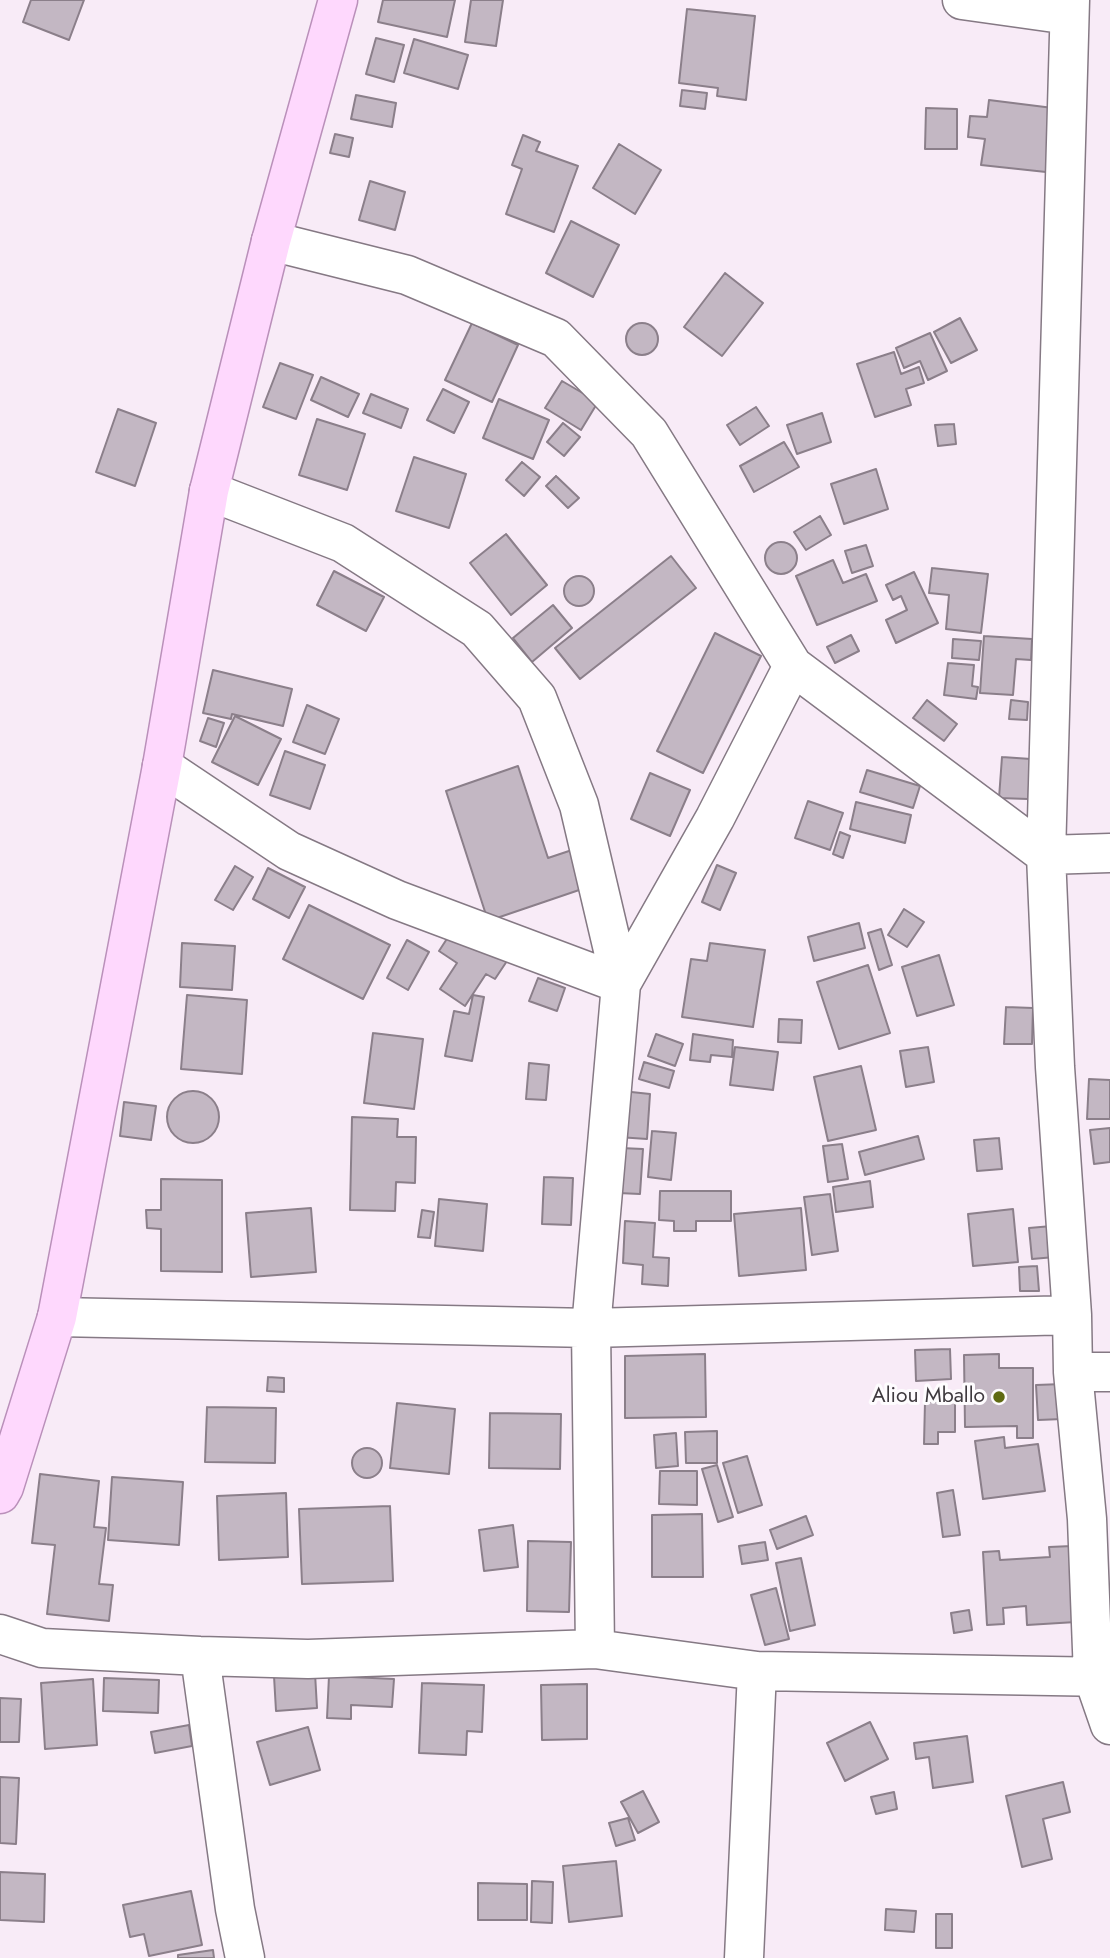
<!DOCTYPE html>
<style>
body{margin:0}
canvas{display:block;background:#f8ebf7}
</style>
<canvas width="1110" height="1958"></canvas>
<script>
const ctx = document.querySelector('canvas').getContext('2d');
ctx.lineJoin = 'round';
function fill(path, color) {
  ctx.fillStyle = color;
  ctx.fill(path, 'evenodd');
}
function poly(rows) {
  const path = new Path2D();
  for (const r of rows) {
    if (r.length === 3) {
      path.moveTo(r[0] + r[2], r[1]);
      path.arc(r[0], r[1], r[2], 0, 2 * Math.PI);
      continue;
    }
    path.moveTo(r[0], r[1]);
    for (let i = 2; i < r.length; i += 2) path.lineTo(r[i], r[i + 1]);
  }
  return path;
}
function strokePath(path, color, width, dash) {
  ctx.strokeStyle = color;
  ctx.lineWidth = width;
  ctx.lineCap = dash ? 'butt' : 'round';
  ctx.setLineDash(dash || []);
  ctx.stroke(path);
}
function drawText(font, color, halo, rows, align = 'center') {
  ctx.font = font + ' Jost,sans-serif';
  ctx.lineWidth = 6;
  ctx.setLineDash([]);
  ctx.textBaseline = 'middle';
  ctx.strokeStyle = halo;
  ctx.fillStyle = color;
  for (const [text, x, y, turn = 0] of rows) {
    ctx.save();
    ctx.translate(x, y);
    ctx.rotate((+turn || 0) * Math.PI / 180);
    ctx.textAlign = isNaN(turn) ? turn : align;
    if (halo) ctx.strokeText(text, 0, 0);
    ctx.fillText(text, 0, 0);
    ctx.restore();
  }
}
const building = poly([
 [31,0,84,0,69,40,23,22,31,0],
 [383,0,455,0,447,37,378,22,383,0],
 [471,0,503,0,496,46,465,42,471,0],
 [687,9,755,16,746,100,717,96,718,88,679,83,687,9],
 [376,38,404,45,394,82,366,74,376,38],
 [414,39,468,55,458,89,404,73,414,39],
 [682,90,707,93,705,109,680,106,682,90],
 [356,95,396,103,392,127,351,119,356,95],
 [989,100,1053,108,1046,172,981,165,985,139,968,137,970,116,987,117,989,100],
 [926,108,957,109,957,149,925,149,926,108],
 [335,134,353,138,349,157,330,153,335,134],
 [523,135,540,142,536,151,578,166,554,232,506,214,522,169,512,165,523,135],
 [619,144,661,170,635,214,593,188,619,144],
 [370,181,405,192,395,230,359,220,370,181],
 [571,221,619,245,593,297,546,273,571,221],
 [725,273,763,303,722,356,684,327,725,273],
 [960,318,977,350,951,363,934,332,960,318],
 [642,339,16],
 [472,323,518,345,492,402,445,380,472,323],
 [930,333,947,371,928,380,920,361,904,368,896,348,930,333],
 [894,352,901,374,919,367,924,383,906,389,911,405,875,417,857,364,894,352],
 [280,363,313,375,296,419,263,407,280,363],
 [321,377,359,394,348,417,311,400,321,377],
 [562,381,598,402,581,430,545,408,562,381],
 [443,389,469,402,454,433,427,420,443,389],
 [371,394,408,409,401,428,363,413,371,394],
 [499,399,549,420,533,459,483,438,499,399],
 [756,407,769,426,740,445,727,425,756,407],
 [118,409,156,423,135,486,96,472,118,409],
 [822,413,831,442,797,454,787,425,822,413],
 [317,419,365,434,347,490,299,475,317,419],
 [563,423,580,437,564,456,547,442,563,423],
 [954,424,956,444,938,446,935,425,954,424],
 [784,442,799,467,754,492,740,466,784,442],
 [414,457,466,474,449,528,396,511,414,457],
 [522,462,540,477,524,496,506,480,522,462],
 [876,469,888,509,844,524,831,484,876,469],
 [556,476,579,498,568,508,546,486,556,476],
 [820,516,831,535,806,550,794,532,820,516],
 [506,534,547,585,511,615,470,563,506,534],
 [781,558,16],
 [866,545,873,566,852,573,845,551,866,545],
 [671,556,696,588,580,679,555,648,671,556],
 [833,560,843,583,866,574,877,601,817,625,796,576,833,560],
 [932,568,988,574,981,633,946,629,949,595,929,593,932,568],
 [334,571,384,597,366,631,317,605,334,571],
 [914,572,938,623,896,643,886,620,907,610,901,596,893,600,886,585,914,572],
 [579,591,15],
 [553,605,572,628,532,662,513,638,553,605],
 [715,633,761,656,703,773,657,751,715,633],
 [851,635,859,651,835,663,827,647,851,635],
 [984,636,1032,639,1031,660,1016,659,1013,695,980,693,984,636],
 [953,639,981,641,979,660,952,658,953,639],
 [948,663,974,665,972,686,978,687,976,699,944,695,948,663],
 [213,670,292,689,283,726,232,714,231,719,203,713,213,670],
 [927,700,957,724,944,741,913,718,927,700],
 [1011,700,1028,702,1027,720,1009,719,1011,700],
 [307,705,339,719,325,754,293,742,307,705],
 [235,716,281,739,258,785,212,762,235,716],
 [208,718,224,723,216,747,200,741,208,718],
 [285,751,325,765,310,809,270,795,285,751],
 [1002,757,1031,759,1028,799,999,798,1002,757],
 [518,766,548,858,575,849,588,887,488,921,446,791,518,766],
 [867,770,920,786,913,808,860,792,867,770],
 [650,773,690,790,670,836,631,819,650,773],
 [808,801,843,813,830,850,795,838,808,801],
 [856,802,911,815,905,843,850,829,856,802],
 [840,832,850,836,843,858,833,854,840,832],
 [717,865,736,873,720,910,702,902,717,865],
 [235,866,253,877,233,910,215,900,235,866],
 [268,868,305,887,289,918,253,899,268,868],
 [309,905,390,945,363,999,283,959,309,905],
 [904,909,924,922,907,947,888,935,904,909],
 [859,923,865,948,814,961,808,937,859,923],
 [881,929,892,965,879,970,868,933,881,929],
 [452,931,507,961,495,979,486,974,465,1006,440,989,457,963,439,951,452,931],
 [407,940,429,952,408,990,387,978,407,940],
 [182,943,235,946,232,990,180,987,182,943],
 [710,943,765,950,753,1027,682,1017,691,959,707,961,710,943],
 [939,955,954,1005,917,1016,902,967,939,955],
 [868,965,890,1033,839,1049,817,982,868,965],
 [538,978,565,988,557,1011,529,1001,538,978],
 [187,995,247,1000,242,1074,181,1069,187,995],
 [473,995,484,997,472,1061,445,1056,454,1011,469,1014,473,995],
 [1006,1007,1033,1008,1032,1044,1004,1044,1006,1007],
 [779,1019,802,1020,801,1043,778,1042,779,1019],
 [373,1033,423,1039,414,1109,364,1103,373,1033],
 [656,1034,683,1044,675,1066,648,1056,656,1034],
 [693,1034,733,1040,732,1057,711,1055,710,1062,690,1060,693,1034],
 [735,1047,778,1052,773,1090,730,1085,735,1047],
 [928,1047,934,1082,906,1087,900,1051,928,1047],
 [644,1062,674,1071,669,1088,639,1079,644,1062],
 [529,1063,549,1065,546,1100,526,1099,529,1063],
 [861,1066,876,1130,828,1141,814,1077,861,1066],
 [1089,1079,1110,1080,1110,1119,1087,1119,1089,1079],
 [622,1091,650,1094,647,1139,618,1137,622,1091],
 [193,1117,26],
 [124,1102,156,1106,151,1140,120,1136,124,1102],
 [352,1117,398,1119,397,1137,416,1137,415,1183,396,1182,395,1211,350,1210,352,1117],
 [1110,1128,1110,1162,1094,1164,1090,1130,1110,1128],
 [652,1131,676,1133,671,1180,648,1177,652,1131],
 [918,1136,924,1159,865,1175,859,1152,918,1136],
 [999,1138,1002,1169,977,1171,974,1140,999,1138],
 [842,1144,848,1179,828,1182,823,1146,842,1144],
 [621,1148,643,1149,640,1194,618,1193,621,1148],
 [544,1177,573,1178,571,1225,542,1224,544,1177],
 [161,1179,222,1180,222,1272,161,1271,161,1229,147,1228,146,1210,161,1210,161,1179],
 [870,1181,873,1207,836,1212,833,1187,870,1181],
 [660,1191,731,1191,731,1221,696,1221,696,1231,674,1231,674,1221,659,1220,660,1191],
 [830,1194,838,1251,812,1255,804,1197,830,1194],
 [439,1199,487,1204,483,1251,435,1246,439,1199],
 [311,1208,316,1272,251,1277,246,1213,311,1208],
 [801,1208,806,1270,739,1276,734,1214,801,1208],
 [1013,1209,1018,1262,973,1266,968,1214,1013,1209],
 [422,1210,434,1212,430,1238,418,1237,422,1210],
 [625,1221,655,1223,653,1257,669,1258,668,1286,642,1284,643,1265,623,1263,625,1221],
 [1052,1226,1055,1257,1032,1259,1029,1228,1052,1226],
 [1037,1266,1039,1291,1020,1291,1019,1267,1037,1266],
 [950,1349,951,1379,916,1381,915,1350,950,1349],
 [705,1354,706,1417,625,1418,625,1356,705,1354],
 [999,1354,999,1368,1033,1368,1033,1438,1017,1438,1017,1426,965,1427,964,1355,999,1354],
 [268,1377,284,1378,284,1392,267,1391,268,1377],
 [1063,1384,1063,1419,1038,1420,1036,1385,1063,1384],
 [925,1402,955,1402,955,1432,938,1432,938,1444,924,1444,925,1402],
 [397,1403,455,1409,449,1474,390,1468,397,1403],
 [207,1407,276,1408,275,1463,205,1462,207,1407],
 [490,1413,561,1414,560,1469,489,1468,490,1413],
 [717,1431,717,1463,686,1463,685,1432,717,1431],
 [676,1433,678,1466,656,1468,654,1435,676,1433],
 [1004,1437,1005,1448,1038,1444,1045,1491,983,1499,975,1441,1004,1437],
 [367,1463,15],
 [747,1456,762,1505,738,1513,723,1463,747,1456],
 [717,1465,733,1517,718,1522,702,1469,717,1465],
 [660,1471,697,1471,697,1505,659,1504,660,1471],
 [40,1474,99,1481,94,1527,106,1528,99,1584,113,1585,109,1621,47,1614,55,1545,32,1543,40,1474],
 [112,1477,183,1482,179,1545,108,1540,112,1477],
 [953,1490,960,1535,943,1537,937,1493,953,1490],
 [286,1493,288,1557,219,1560,217,1496,286,1493],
 [390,1506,393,1581,302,1584,299,1509,390,1506],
 [702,1514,703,1577,652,1577,652,1515,702,1514],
 [806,1516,813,1535,777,1549,770,1530,806,1516],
 [513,1525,518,1567,484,1571,479,1530,513,1525],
 [528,1541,571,1542,569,1612,527,1611,528,1541],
 [765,1542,768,1560,742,1564,739,1546,765,1542],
 [1072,1546,1076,1622,1027,1625,1026,1606,1003,1608,1004,1624,987,1625,983,1552,999,1551,1000,1560,1050,1557,1049,1547,1072,1546],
 [801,1558,815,1625,790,1631,776,1563,801,1558],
 [776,1588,789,1639,765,1645,751,1595,776,1588],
 [969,1610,972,1630,954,1633,951,1613,969,1610],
 [315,1673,317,1708,276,1711,274,1676,315,1673],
 [329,1676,394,1679,392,1707,351,1705,351,1719,327,1718,329,1676],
 [104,1678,159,1680,158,1713,103,1711,104,1678],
 [93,1679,97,1745,45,1749,41,1683,93,1679],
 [422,1683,484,1685,482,1732,467,1731,466,1755,419,1753,422,1683],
 [587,1684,587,1739,542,1740,541,1685,587,1684],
 [0,1698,21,1699,19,1742,0,1742,0,1698],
 [870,1722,888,1759,845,1781,827,1743,870,1722],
 [189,1725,192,1746,155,1753,151,1732,189,1725],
 [308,1727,320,1770,270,1785,257,1742,308,1727],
 [967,1736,973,1782,933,1788,929,1757,916,1759,914,1743,967,1736],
 [0,1777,19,1778,16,1844,0,1843,0,1777],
 [1063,1782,1070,1812,1043,1819,1052,1859,1022,1867,1006,1796,1063,1782],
 [643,1791,659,1822,638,1833,621,1802,643,1791],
 [894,1792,897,1809,876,1814,871,1797,894,1792],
 [628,1818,635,1840,616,1846,609,1823,628,1818],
 [616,1861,622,1916,569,1922,563,1866,616,1861],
 [0,1872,45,1874,44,1922,0,1920,0,1872],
 [532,1881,553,1882,552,1923,531,1922,532,1881],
 [478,1883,527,1884,527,1920,478,1920,478,1883],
 [191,1891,202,1945,149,1956,144,1934,130,1937,123,1905,191,1891],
 [886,1909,916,1911,914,1932,885,1930,886,1909],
 [936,1914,952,1914,952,1948,936,1948,936,1914],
 [213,1950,214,1958,178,1958,178,1955,213,1950]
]);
fill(building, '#c3b7c3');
strokePath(building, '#8b7f8a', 2);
const minor = poly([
 [962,0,1069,15],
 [1070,0,1046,855,1055,1067,1072,1315,1073,1372,1087,1519,1093,1676,1110,1725],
 [271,241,407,275,556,338,649,433,793,666,1046,855,1110,853],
 [209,491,343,543,477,629,537,698,579,805,621,984,715,818,793,666],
 [162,766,289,851,397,900,621,984,591,1328,595,1649],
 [57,1317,591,1328,1072,1315],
 [1073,1372,1110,1372],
 [0,1634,42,1648,200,1656,308,1659,595,1649,757,1671,1110,1677],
 [200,1656,235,1909,245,1958],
 [744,1958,757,1671]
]);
const major = poly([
 [0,1494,4,1487,57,1317,162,766,209,491,271,241,338,0]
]);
strokePath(minor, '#857984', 41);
strokePath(major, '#ba90ba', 41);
strokePath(minor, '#fff', 38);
strokePath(major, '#fed8fd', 38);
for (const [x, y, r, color] of [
 [999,1397,7,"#606b13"]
]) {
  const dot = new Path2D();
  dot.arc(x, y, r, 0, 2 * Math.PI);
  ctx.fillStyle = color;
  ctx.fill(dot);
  strokePath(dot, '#fefcfe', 2.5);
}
drawText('21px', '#3f3a3f', '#fefcfe', [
 ["Aliou Mballo",985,1397]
], 'right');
</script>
